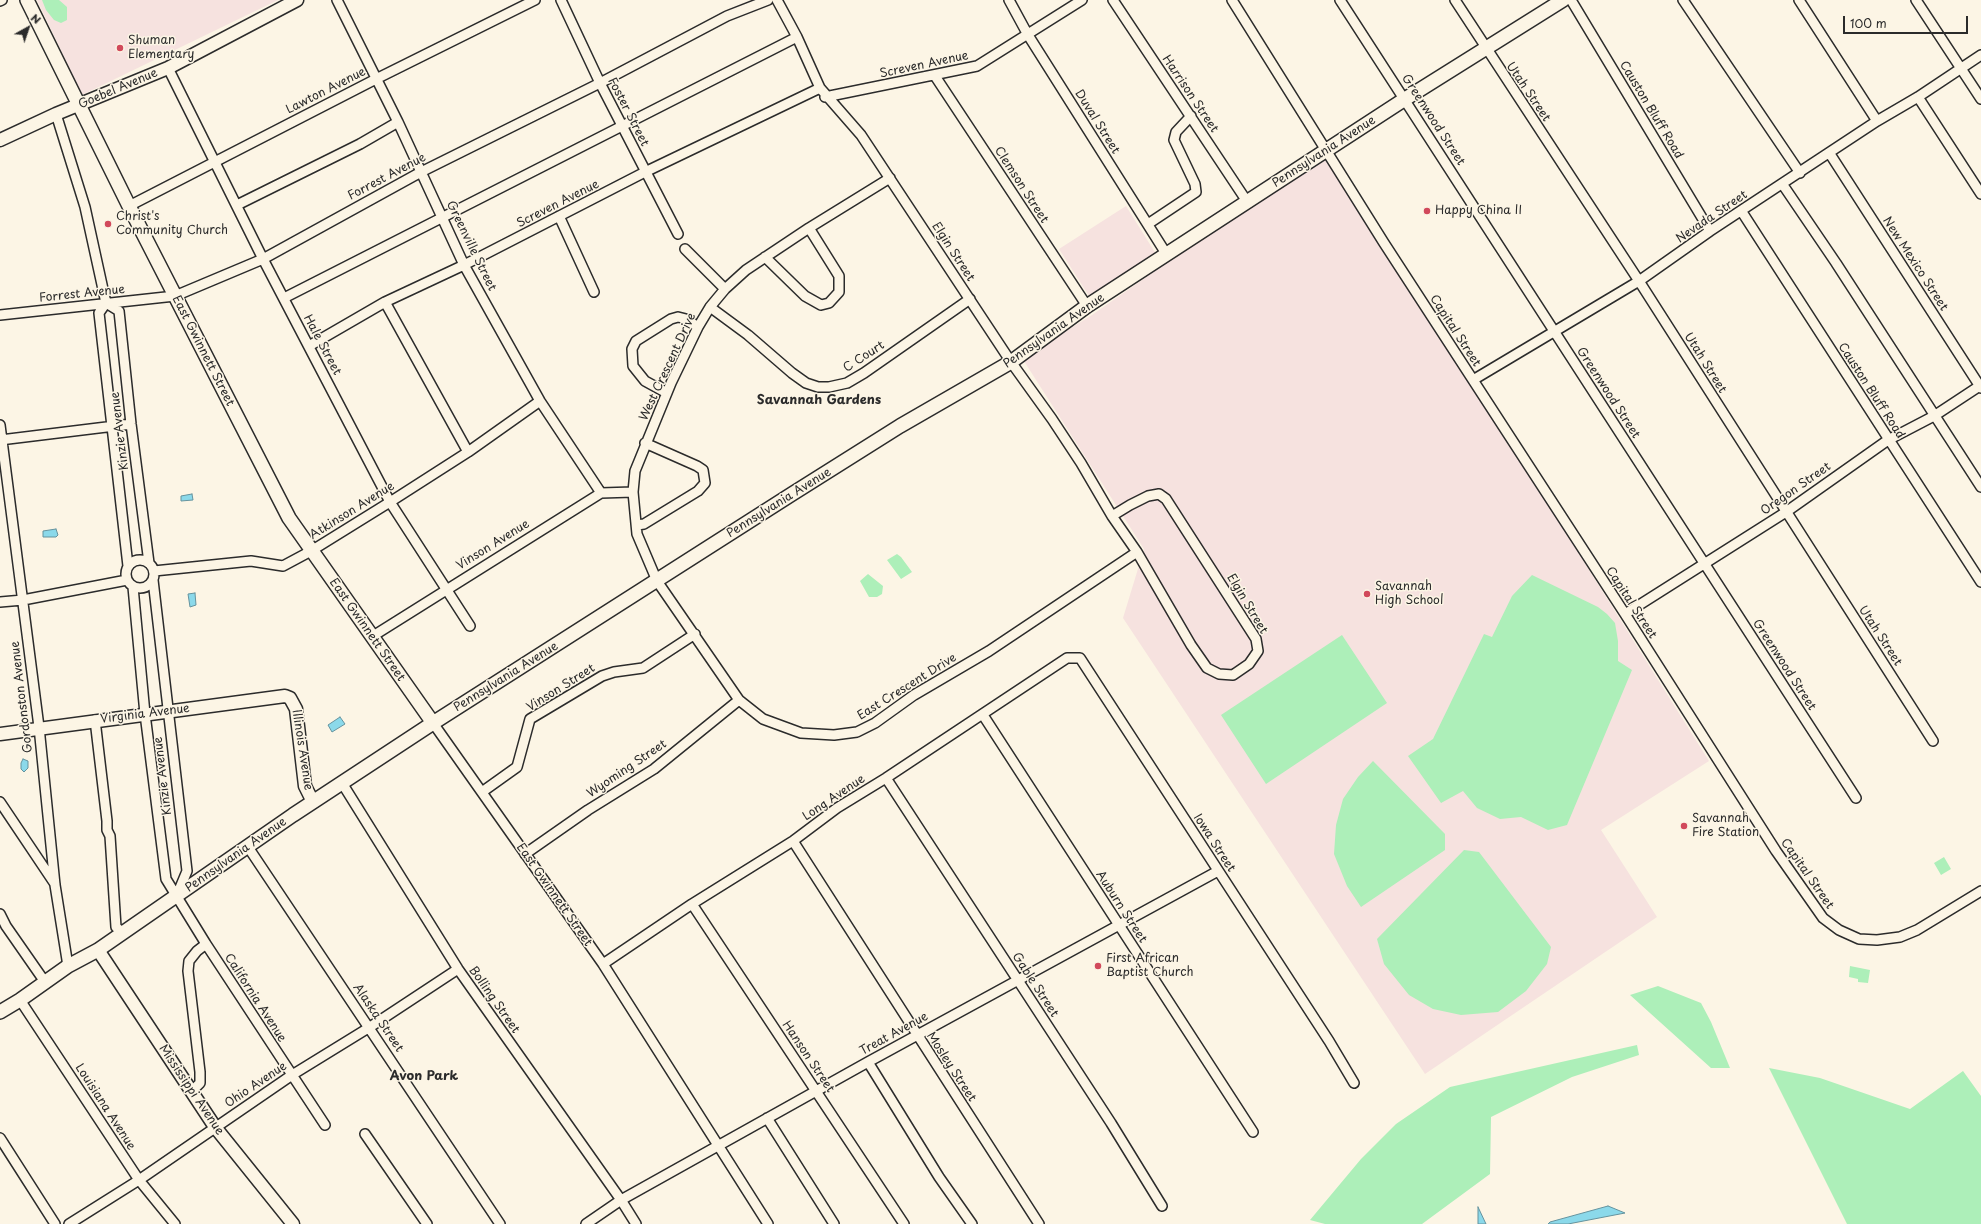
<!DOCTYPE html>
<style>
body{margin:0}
#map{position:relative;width:1981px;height:1224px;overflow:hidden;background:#fcf5e5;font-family:"Playpen Sans",sans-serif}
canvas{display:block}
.north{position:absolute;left:8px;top:8px;width:40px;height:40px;-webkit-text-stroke:3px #fcf5e5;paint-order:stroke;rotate:40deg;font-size:11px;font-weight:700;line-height:16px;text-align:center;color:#2b2b2b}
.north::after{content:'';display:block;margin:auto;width:14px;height:18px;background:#2b2b2b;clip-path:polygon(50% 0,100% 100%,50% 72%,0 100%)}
.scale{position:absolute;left:1843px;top:16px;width:125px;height:18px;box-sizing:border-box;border:2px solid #2b2b2b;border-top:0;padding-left:5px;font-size:12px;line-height:14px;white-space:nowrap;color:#2b2b2b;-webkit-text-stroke:3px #fcf5e5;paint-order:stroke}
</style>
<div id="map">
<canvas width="1981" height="1224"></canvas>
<div class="north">N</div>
<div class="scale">100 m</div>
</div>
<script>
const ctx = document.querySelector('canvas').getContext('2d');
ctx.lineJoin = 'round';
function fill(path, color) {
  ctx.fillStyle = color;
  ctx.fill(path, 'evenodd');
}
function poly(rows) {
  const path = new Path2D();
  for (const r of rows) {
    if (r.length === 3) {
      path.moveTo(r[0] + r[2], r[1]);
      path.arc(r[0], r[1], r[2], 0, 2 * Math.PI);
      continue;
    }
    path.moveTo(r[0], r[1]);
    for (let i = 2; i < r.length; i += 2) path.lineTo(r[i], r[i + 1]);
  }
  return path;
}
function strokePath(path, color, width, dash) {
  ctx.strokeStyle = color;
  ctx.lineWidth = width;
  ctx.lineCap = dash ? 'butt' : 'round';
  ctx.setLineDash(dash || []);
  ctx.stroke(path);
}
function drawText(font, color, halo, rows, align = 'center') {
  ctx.font = font + ' "Playpen Sans",sans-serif';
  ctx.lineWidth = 3;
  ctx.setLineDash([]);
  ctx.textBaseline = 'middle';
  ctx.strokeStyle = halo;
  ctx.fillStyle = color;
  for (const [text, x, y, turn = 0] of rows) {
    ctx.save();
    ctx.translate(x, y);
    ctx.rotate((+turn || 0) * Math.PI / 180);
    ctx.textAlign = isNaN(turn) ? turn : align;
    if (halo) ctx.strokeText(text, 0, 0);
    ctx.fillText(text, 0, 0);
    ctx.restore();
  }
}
fill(poly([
 [37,0,278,0,82,95],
 [1326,151,1709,761,1601,830,1657,917,1425,1074,1123,618,1144,549,1022,358,1092,315],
 [1126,206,1156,254,1089,296,1059,249]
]), '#f6e2df');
fill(poly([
 [42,0,59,0,67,7,67,20,61,23,54,20,46,10],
 [897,554,901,557,912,572,901,579,887,560],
 [868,574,883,586,882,594,877,597,869,597,860,581],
 [1532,575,1598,607,1607,614,1615,623,1618,641,1618,661,1632,670,1567,825,1548,830,1521,817,1500,819,1477,808,1463,791,1441,803,1408,756,1433,739,1484,634,1492,637,1512,596],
 [1342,635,1387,703,1266,784,1221,715],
 [1373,761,1445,834,1445,850,1361,907,1347,886,1334,854,1336,825,1343,799,1358,777],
 [1464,850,1479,852,1551,947,1547,964,1526,991,1498,1012,1461,1015,1433,1009,1409,995,1384,964,1377,939],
 [1944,857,1951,869,1941,875,1934,863],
 [1850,966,1870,970,1868,983,1858,982,1858,979,1849,977],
 [1658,986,1701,1003,1711,1022,1730,1068,1711,1068,1630,995],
 [1637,1045,1639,1055,1572,1077,1491,1117,1490,1174,1422,1224,1325,1224,1310,1220,1361,1159,1396,1124,1450,1087],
 [1769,1068,1820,1078,1910,1109,1963,1071,1981,1096,1981,1224,1847,1224]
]), '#adefb9');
const water = poly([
 [192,494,193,500,181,501,181,496,192,494],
 [56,529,58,535,56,537,43,537,43,531,56,529],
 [195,593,196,605,190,607,188,594,195,593],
 [340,717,345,724,332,732,328,725,340,717],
 [23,759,28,761,28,768,24,772,21,769,21,763,23,759],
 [1608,1206,1625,1213,1568,1224,1548,1224,1550,1222,1608,1206],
 [1478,1207,1486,1224,1478,1224,1478,1207]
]);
fill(water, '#8bd9ea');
strokePath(water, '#65939e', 1);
const minor = poly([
 [337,0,398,122,464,265,540,401,601,493],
 [561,0,600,83,678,234],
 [777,0,797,37,820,88,861,135,1011,362,1052,419,1081,463,1112,516,1137,552,1191,645,1207,668,1219,674,1233,675,1249,664,1258,651,1256,639,1166,499,1159,494,1148,496,1130,505,1112,516],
 [1009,0,1028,35,1167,255],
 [1113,0,1248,203],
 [1232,0,1384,243,1625,614,1776,851,1823,918,1839,930,1859,939,1877,940,1900,937,1917,930,1981,891],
 [1340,0,1856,798],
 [1455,0,1639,281,1933,741],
 [1571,0,1710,231],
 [1683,0,1800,173],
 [1799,0,1877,121],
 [1916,0,1981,99],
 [0,1,2,0],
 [168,68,263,259,390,502,470,626],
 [935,76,1087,306],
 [825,97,977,66,1082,0],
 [1918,97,1981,194],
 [56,114,85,207,106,303,119,311,131,424,149,563],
 [1830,154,1981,388],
 [890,178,809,228,746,270,725,289,710,307,698,327,671,383,635,471,633,492,637,534,657,581,739,700,763,719,801,733,834,735,857,732,875,723,914,695,989,651,1137,552],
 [1783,185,1836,263,1981,487],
 [237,205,360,144,398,122],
 [129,206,376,79,535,0],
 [1742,212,1981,582],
 [559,216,594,292],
 [1148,224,1196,192,1195,184,1174,140,1176,132,1191,116],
 [685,249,725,289],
 [765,257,805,296,821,305,829,303,839,292,839,276,809,228],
 [284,298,797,37],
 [385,302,468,452],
 [106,303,99,313,128,566],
 [710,307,748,335,792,373,806,383,818,387,829,387,847,383,864,373,970,299],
 [0,315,175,296,263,259,421,172,600,83,727,16,768,0],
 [309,346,385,302,464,265,645,172,820,88],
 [1473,380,1639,281,1710,231,1877,121,1918,97,1981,55],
 [667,393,645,381,633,366,632,349,636,341,671,319,678,317,686,319,698,327],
 [0,425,39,727,55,885,68,966],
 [0,440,131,424],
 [637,525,644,524,698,491,705,483,703,470,697,466,645,443],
 [140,574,14],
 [154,571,251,561,283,566,311,551,390,502,468,452,540,401],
 [153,580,187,871,177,895],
 [133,587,145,714,166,879,206,944,325,1125],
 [0,602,23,600,127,580],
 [1625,614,1786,512,1888,440,1934,416,1981,385],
 [373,636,601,493,633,492],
 [983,715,1253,1132],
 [95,720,107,821,107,830,110,836,116,927,123,933],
 [433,723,603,964,768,1224],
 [886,778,1111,1123,1162,1206],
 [342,783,458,969,621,1200,636,1224],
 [482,792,517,767,530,719,602,676,614,672,643,668,695,634],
 [0,802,55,884],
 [793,841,1039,1224],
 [248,847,500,1224],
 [525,854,588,810,654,769,739,700],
 [692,904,904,1224],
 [0,914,6,926,45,982],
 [603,964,692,904,793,841,837,808,886,778,1067,658,1080,658,1329,1041,1354,1083],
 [20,1000,139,1180,175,1224],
 [868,1062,939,1177,972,1224],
 [193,1093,193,1090,200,1083,200,1072,188,971,189,961,197,951,206,944],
 [767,1118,834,1224],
 [365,1134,427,1224],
 [0,1138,55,1224],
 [69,1224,139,1180,292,1075,370,1027,458,969],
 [586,1224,621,1200,868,1062,1218,871]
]);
const tertiary = poly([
 [0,140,56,114,168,68,297,0],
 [0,734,285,696,290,698,296,709,305,786,313,802],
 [98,950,215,1127,293,1224]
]);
const secondary = poly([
 [27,0,129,206,289,518,433,723],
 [0,1012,20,1000,68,966,98,950,293,815,433,723,792,494,900,426,1011,362,1087,306,1405,99,1563,0]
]);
strokePath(minor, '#2b2b2b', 12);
strokePath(tertiary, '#2b2b2b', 15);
strokePath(secondary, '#2b2b2b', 16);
strokePath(minor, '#fcf5e5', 9);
strokePath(tertiary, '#fcf5e5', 12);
strokePath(secondary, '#fcf5e5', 13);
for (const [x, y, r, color] of [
 [120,48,4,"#d1495b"],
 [1427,211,4,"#d1495b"],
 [108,224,4,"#d1495b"],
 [1367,594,4,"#d1495b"],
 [1684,826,4,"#d1495b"],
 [1098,966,4,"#d1495b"]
]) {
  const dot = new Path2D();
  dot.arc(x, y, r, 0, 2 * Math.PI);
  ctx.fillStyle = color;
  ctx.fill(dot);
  strokePath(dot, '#fcf5e5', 1.5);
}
drawText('12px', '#2b2b2b', '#fcf5e5', [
 ["Shuman",128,41],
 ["Elementary",128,55],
 ["Happy China II",1435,211],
 ["Christ's",116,217],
 ["Community Church",116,231],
 ["Savannah",1375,587],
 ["High School",1375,601],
 ["Savannah",1692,819],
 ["Fire Station",1692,833],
 ["First African",1106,959],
 ["Baptist Church",1106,973]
], 'left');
drawText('12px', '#2b2b2b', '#fcf5e5', [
 ["Screven Avenue",924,65,-12],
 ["Goebel Avenue",118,89,-23],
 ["Lawton Avenue",326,91,-27],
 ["Utah Street",1528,92,56],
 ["Harrison Street",1190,94,56],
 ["Causton Bluff Road",1651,110,59],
 ["Foster Street",628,112,63],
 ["Greenwood Street",1433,120,57],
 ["Duval Street",1097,122,58],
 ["Pennsylvania Avenue",1324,152,-33],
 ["Forrest Avenue",387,177,-28],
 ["Clemson Street",1021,185,57],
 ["Screven Avenue",558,204,-27],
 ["Nevada Street",1712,217,-34],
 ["Greenville Street",471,246,64],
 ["Elgin Street",953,252,57],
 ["New Mexico Street",1915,264,57],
 ["Forrest Avenue",82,294,-6],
 ["Pennsylvania Avenue",1054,331,-35],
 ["Capital Street",1455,331,57],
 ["Hale Street",322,345,62],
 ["East Gwinnett Street",203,351,63],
 ["C Court",864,357,-33],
 ["Utah Street",1705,363,58],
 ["West Crescent Drive",668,367,-65],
 ["Causton Bluff Road",1871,391,57],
 ["Greenwood Street",1608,393,57],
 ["Kinzie Avenue",120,431,-97],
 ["Oregon Street",1796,489,-35],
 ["Pennsylvania Avenue",779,503,-32],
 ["Atkinson Avenue",352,511,-32],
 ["Vinson Avenue",493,545,-32],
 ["Capital Street",1631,603,57],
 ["Elgin Street",1247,604,59],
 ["East Gwinnett Street",367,630,55],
 ["Utah Street",1880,636,57],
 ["Greenwood Street",1784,665,57],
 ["Pennsylvania Avenue",506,677,-32],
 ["East Crescent Drive",907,687,-32],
 ["Vinson Street",561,688,-32],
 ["Gordonston Avenue",22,697,-97],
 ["Virginia Avenue",145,714,-7],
 ["Illinois Avenue",302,750,81],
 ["Wyoming Street",627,769,-34],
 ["Kinzie Avenue",163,776,-97],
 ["Long Avenue",834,798,-34],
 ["Iowa Street",1214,843,57],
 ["Pennsylvania Avenue",236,855,-35],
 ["Capital Street",1807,874,55],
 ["East Gwinnett Street",554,895,55],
 ["Auburn Street",1121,907,57],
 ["Gable Street",1035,985,57],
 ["California Avenue",255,998,57],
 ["Bolling Street",494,1000,55],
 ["Alaska Street",378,1018,56],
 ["Treat Avenue",894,1034,-29],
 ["Hanson Street",808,1057,56],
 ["Mosley Street",951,1067,57],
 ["Ohio Avenue",256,1085,-34],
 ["Mississippi Avenue",191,1090,56],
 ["Louisiana Avenue",105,1107,57]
]);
drawText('bold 13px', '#2b2b2b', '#fcf5e5', [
 ["Savannah Gardens",819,400],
 ["Avon Park",424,1076]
]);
</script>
